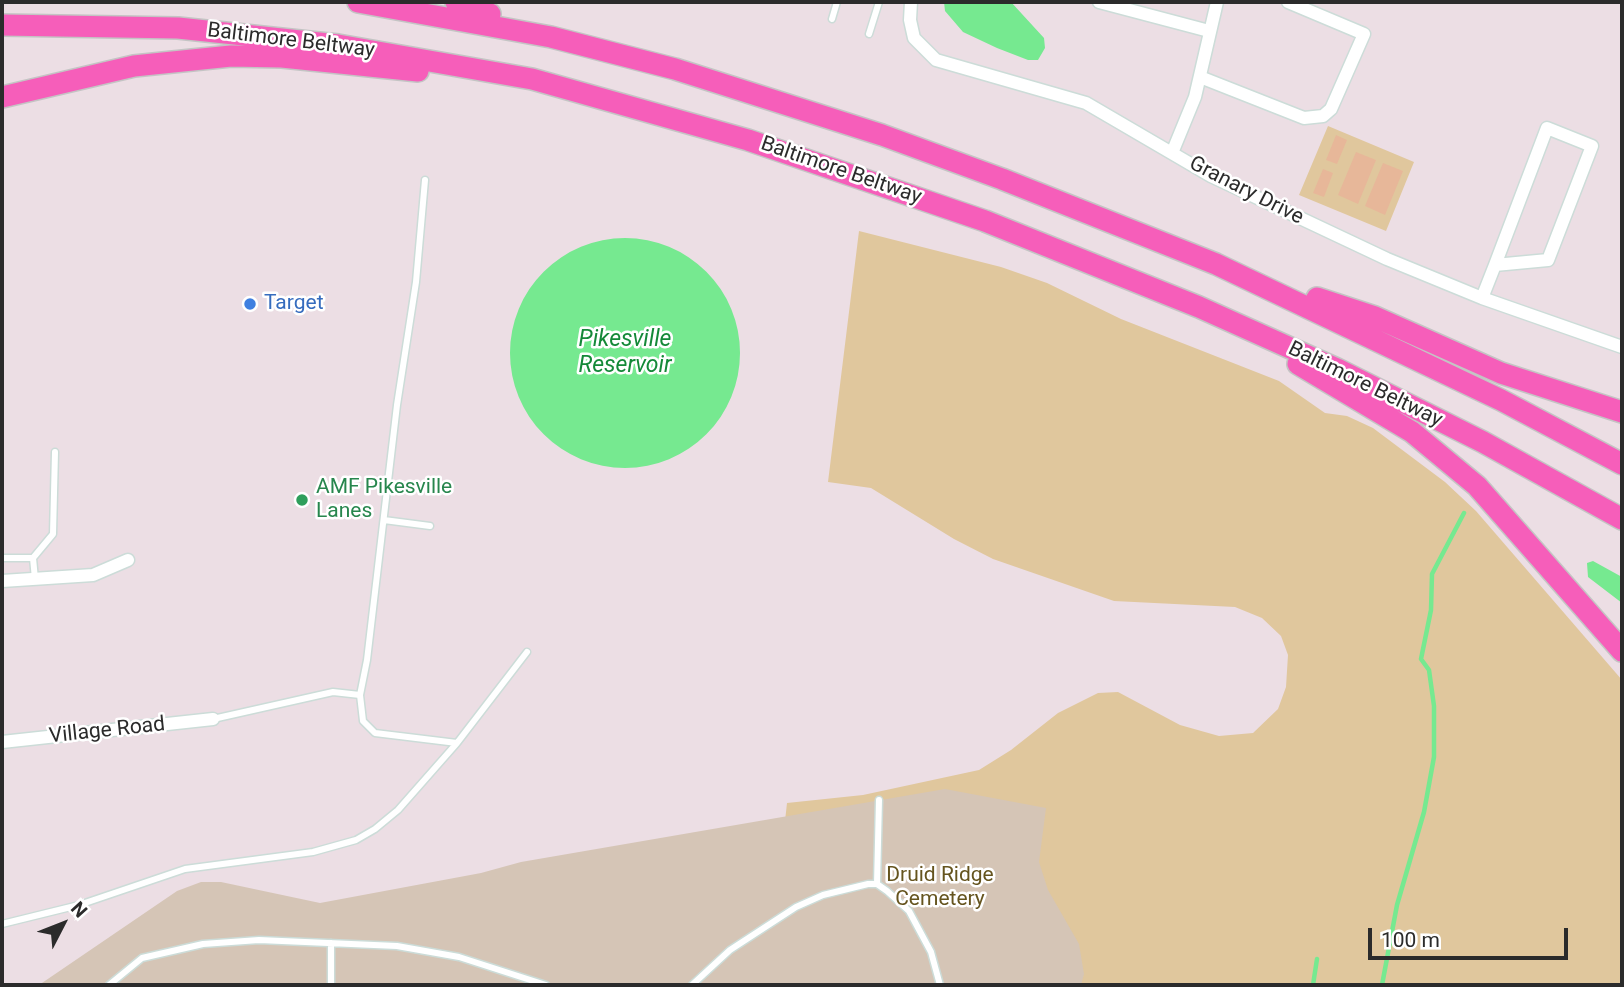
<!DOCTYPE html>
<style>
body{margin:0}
#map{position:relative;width:1624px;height:987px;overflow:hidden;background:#ecdee4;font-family:Roboto,sans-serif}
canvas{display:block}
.frame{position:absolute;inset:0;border:4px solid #2b2b2b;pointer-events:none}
.north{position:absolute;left:28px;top:889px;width:70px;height:70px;-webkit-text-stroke:5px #fff;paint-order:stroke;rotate:48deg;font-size:19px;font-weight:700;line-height:28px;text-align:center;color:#2b2b2b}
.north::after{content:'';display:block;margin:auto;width:24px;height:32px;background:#2b2b2b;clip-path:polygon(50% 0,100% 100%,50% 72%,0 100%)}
.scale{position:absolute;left:1368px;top:928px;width:200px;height:32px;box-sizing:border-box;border:4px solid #2b2b2b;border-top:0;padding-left:9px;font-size:21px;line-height:24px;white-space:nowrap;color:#2b2b2b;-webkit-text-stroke:5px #fff;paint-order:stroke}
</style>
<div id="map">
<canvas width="1624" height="987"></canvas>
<div class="frame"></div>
<div class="north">N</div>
<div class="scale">100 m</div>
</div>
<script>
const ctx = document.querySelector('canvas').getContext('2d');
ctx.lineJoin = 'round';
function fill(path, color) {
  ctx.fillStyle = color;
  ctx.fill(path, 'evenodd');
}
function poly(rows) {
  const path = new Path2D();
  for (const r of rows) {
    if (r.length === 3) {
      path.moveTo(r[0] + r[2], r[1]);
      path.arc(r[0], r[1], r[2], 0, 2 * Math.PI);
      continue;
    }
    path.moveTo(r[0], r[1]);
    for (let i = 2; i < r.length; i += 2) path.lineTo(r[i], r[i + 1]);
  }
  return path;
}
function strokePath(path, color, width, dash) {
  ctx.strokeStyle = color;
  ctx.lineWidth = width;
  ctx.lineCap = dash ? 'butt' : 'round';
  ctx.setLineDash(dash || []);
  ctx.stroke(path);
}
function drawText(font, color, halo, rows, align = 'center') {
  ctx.font = font + ' Roboto,sans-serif';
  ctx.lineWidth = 5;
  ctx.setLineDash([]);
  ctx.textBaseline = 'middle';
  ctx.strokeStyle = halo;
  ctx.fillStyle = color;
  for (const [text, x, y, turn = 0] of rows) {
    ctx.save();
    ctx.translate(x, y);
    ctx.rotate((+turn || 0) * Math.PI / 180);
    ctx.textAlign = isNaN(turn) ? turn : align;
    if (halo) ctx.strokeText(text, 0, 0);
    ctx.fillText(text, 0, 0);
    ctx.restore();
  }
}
fill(poly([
 [1328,126,1414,162,1386,231,1299,195],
 [859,231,1001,267,1047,283,1121,319,1279,381,1325,413,1347,416,1373,428,1445,482,1476,511,1622,680,1622,985,1067,985,784,830,787,803,863,795,979,770,1011,750,1058,713,1098,693,1118,692,1180,725,1219,736,1253,733,1278,709,1286,687,1288,655,1281,636,1262,618,1235,607,1114,601,993,559,954,539,871,488,828,482]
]), '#e0c79d');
fill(poly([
 [945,789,1046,808,1039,862,1048,890,1079,944,1084,974,1081,985,39,985,177,891,201,882,221,882,320,903,481,873,521,862]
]), '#d5c5b6');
fill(poly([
 [1336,135,1347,140,1337,164,1326,160],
 [1356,152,1376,160,1358,204,1338,195],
 [1383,163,1403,171,1385,215,1365,206],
 [1323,169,1333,173,1324,197,1313,193]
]), '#e7b799');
fill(poly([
 [944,2,1011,2,1044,38,1045,48,1038,60,1028,60,997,48,963,32,945,11],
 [625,353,115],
 [1593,561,1622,577,1622,603,1588,577,1587,563]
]), '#76e990');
strokePath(poly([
 [1313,985,1317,959],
 [1382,985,1397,905,1424,812,1434,757,1434,706,1429,670,1421,659,1431,610,1432,574,1464,513]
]), '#76e990', 4.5);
const lane = poly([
 [832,19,837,2],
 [869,34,879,2],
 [384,520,430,526],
 [2,558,33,558,53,534,55,452],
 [33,558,35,579],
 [360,695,367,660,397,405,416,282,425,180],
 [213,719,333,692,360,695,363,721,375,733,457,743],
 [877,884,879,800],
 [2,924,79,905,185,869,313,852,356,840,375,829,398,810,457,743,527,652],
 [109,985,142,958,203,944,259,940,397,946,459,957,546,985],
 [331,985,331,943],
 [692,985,730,950,796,907,823,895,868,884,877,884,887,891,909,911,931,952,940,985]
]);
const street = poly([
 [911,2,910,20,914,38,936,60,1086,103,1211,176,1387,259,1482,298,1622,347],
 [1099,2,1209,31],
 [1200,77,1304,118,1323,116,1331,109,1364,34,1288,2],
 [1172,153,1195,97,1217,2],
 [1482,298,1495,265,1547,128,1592,146,1548,260,1495,265],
 [2,581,93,575,128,560],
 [2,742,213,719]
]);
const highway = poly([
 [358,2,551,37,675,69,882,135,1002,179,1216,264,1501,400,1622,464],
 [456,2,490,14],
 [2,25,178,28,338,45,532,79,748,140,985,221,1199,307,1337,369,1483,442,1622,519],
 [2,97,134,66,231,56,282,57,418,71],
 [1317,298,1375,317,1501,373,1622,412],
 [1298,364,1412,432,1477,486,1622,651]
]);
strokePath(lane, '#ccdcd8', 9);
strokePath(street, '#ccdcd8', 15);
strokePath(highway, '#c4c4c4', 24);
strokePath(lane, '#fff', 6);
strokePath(street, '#fff', 12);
strokePath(highway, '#f65eba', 21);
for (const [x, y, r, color] of [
 [250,304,7,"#3f7fe0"],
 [302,500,7,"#2e9e5b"]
]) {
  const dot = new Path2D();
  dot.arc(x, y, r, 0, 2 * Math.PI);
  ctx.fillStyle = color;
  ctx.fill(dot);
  strokePath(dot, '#fff', 2.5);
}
drawText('21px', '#2b2b2b', '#fff', [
 ["Baltimore Beltway",291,41,7],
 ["Baltimore Beltway",841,171,19],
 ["Granary Drive",1246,191,27],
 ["Baltimore Beltway",1365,385,26],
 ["Village Road",107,731,-6]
]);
drawText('21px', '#366cbe', '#fff', [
 ["Target",264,304]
], 'left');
drawText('21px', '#27864d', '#fff', [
 ["AMF Pikesville",316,488],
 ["Lanes",316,512]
], 'left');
drawText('21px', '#65541e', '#fff', [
 ["Druid Ridge",940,876],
 ["Cemetery",940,900]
]);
drawText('italic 23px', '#148938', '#fff', [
 ["Pikesville",625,340],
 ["Reservoir",625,366]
]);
</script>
